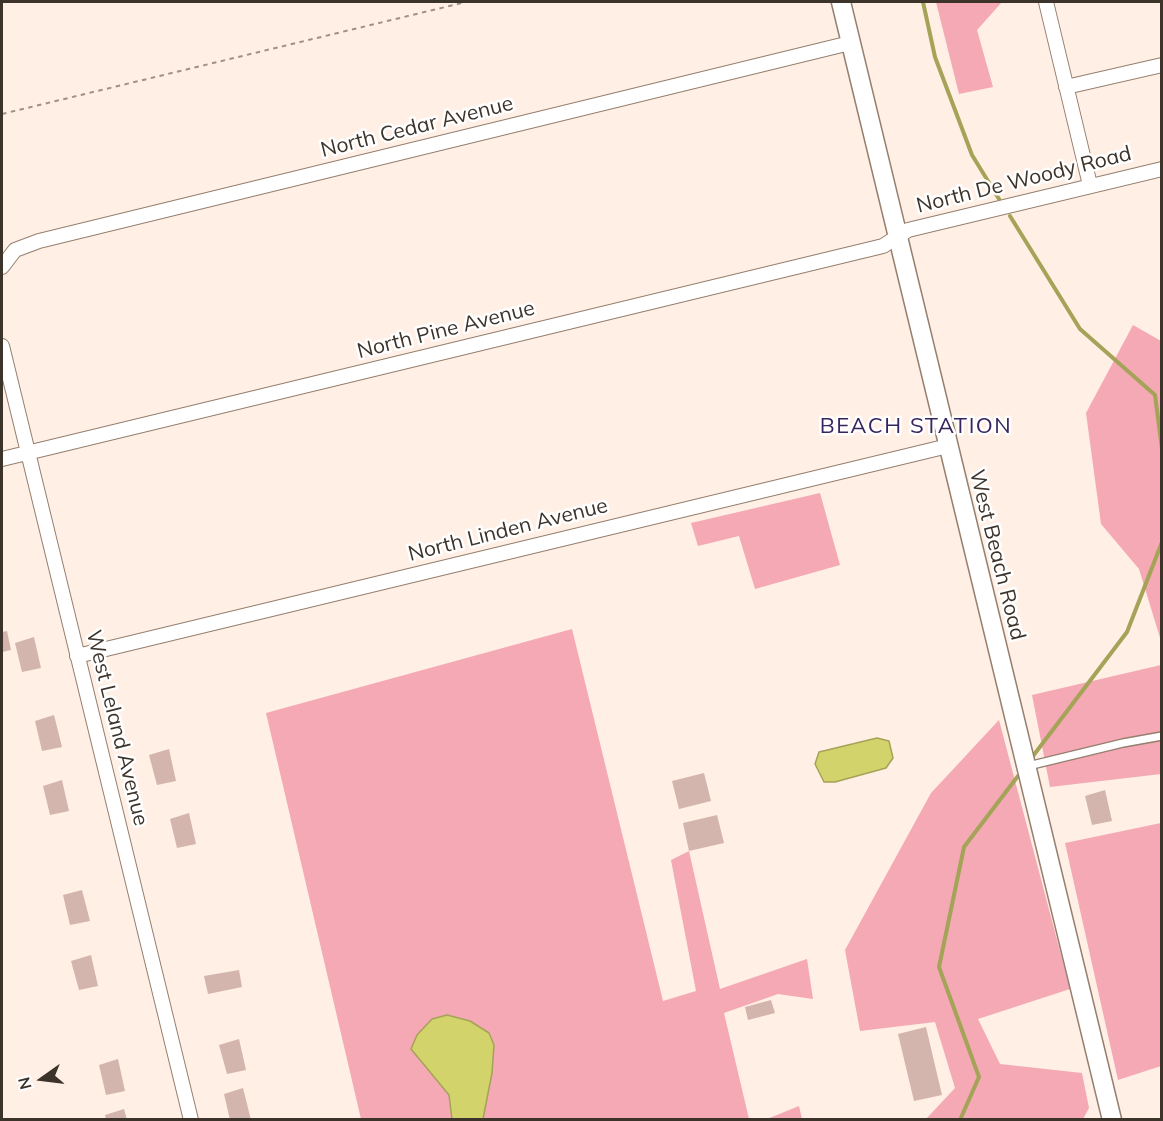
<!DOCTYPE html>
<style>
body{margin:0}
#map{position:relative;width:1163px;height:1121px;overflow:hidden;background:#ffefe4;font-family:Mulish,sans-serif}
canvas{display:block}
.frame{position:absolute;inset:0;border:3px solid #3c332b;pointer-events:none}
.north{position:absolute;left:12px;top:1049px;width:60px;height:60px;-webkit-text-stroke:4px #fff;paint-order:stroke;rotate:256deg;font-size:16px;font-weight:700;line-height:24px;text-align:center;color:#3c332b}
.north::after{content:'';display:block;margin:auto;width:21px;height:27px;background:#3c332b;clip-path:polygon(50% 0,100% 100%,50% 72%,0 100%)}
</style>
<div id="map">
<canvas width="1163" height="1121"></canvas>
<div class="frame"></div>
<div class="north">N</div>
</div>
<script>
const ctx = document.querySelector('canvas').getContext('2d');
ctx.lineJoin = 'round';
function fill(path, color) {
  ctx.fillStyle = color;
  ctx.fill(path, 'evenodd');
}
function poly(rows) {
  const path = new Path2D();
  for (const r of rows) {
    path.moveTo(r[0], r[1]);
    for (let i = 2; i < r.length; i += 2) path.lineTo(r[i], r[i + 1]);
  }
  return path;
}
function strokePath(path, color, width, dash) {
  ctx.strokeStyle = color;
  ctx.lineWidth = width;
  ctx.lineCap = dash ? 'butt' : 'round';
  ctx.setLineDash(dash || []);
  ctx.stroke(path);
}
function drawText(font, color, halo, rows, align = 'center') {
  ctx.font = font + ' Mulish,sans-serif';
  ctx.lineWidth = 5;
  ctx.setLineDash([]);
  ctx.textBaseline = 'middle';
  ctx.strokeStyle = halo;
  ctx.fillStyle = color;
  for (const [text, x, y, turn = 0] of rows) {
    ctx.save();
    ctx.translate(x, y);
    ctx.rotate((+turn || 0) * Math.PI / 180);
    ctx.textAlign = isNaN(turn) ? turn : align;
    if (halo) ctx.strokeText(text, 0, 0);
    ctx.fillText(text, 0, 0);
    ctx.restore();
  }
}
fill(poly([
 [936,2,1002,2,977,30,993,87,959,94],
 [1133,325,1161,341,1161,641,1139,569,1101,524,1086,413],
 [820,493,840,565,755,589,739,536,698,546,691,523],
 [572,629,663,1001,696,991,671,860,689,851,720,989,807,959,813,999,778,994,724,1013,749,1119,361,1119,266,713],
 [1161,665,1161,774,1050,787,1032,695],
 [999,720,1070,989,978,1019,1000,1064,1082,1073,1089,1108,1083,1119,926,1119,955,1088,935,1022,860,1031,845,950,931,793],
 [1161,823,1161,1066,1118,1080,1065,843],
 [799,1106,802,1119,767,1119]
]), '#f4a9b4');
const water = poly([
 [877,738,889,741,893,758,886,768,835,782,824,782,815,764,819,752,877,738],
 [447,1015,470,1021,489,1033,494,1045,492,1073,483,1119,452,1119,449,1095,411,1049,417,1035,432,1019,447,1015]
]);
fill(water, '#d2d36b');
strokePath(water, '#a5a358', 1.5);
strokePath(poly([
 [923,2,935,57,972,155,999,199],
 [1010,216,1080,329,1155,395,1162,449],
 [1033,756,1127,632,1162,542],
 [960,1120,979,1077,939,967,964,847,1018,776]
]), '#a5a358', 4);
fill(poly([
 [7,631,11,650,2,652,2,632],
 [34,637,41,668,22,672,15,643],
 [54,715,62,747,42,751,35,721],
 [169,749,176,781,157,785,149,755],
 [704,773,711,801,679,809,672,781],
 [62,780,69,811,50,815,43,786],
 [1105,790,1112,821,1092,825,1085,796],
 [189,813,196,844,177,848,170,819],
 [717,815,724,843,689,851,683,823],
 [82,890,90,921,70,925,63,895],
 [91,955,98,986,79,990,71,961],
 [239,970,242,987,208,994,204,976],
 [771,1000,775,1013,748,1020,745,1007],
 [926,1027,942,1095,914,1101,898,1034],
 [239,1039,246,1070,227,1074,219,1045],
 [118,1059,125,1091,106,1095,99,1065],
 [243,1088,251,1120,230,1120,224,1094],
 [124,1109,127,1120,106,1120,105,1115]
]), '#d3b5ad');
const lane = poly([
 [1028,766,1123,743,1162,736]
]);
const street = poly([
 [1046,2,1090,185],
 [1066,87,1162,65],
 [2,267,15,250,39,241,850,43],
 [2,346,191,1120],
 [2,459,883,246,908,230,1162,169],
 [77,656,948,446]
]);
const secondary = poly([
 [841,2,1112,1120]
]);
strokePath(lane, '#957f6e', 10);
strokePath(street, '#957f6e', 16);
strokePath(secondary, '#957f6e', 21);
strokePath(poly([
 [2,114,466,2]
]), '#9e9188', 2, [4.5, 4.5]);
strokePath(lane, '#fff', 7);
strokePath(street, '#fff', 14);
strokePath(secondary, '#fff', 18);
drawText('21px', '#3c332b', '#fff', [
 ["North Cedar Avenue",417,127,-14],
 ["North De Woody Road",1024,180,-14],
 ["North Pine Avenue",446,330,-14],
 ["North Linden Avenue",508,530,-14],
 ["West Beach Road",997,555,76],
 ["West Leland Avenue",117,728,76]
]);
ctx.letterSpacing = '1.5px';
drawText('22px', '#37235d', '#fff', [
 ["BEACH STATION",916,426]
]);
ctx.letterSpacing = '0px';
</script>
